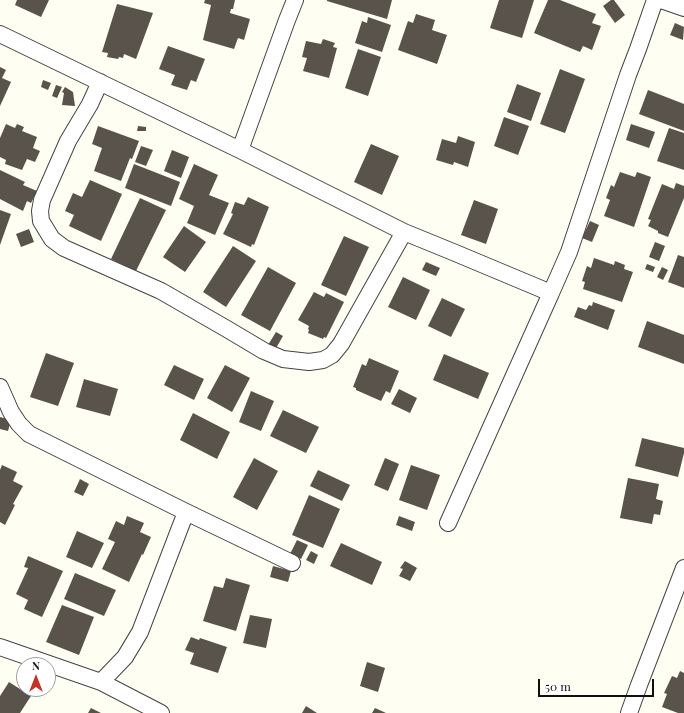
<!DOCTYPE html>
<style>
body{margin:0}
#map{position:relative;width:684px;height:713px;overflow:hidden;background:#fffef3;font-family:"Playfair Display",serif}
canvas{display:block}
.north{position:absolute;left:16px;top:657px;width:40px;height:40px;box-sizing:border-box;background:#fff;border:1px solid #9f9f9f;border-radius:50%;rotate:0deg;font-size:11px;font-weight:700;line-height:16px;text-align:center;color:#101010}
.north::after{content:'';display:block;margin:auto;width:14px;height:18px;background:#c23427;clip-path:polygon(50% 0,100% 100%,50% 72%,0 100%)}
.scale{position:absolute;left:538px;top:679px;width:116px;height:18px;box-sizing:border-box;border:2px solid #101010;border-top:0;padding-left:5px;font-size:12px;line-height:14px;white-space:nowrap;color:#101010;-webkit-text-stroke:3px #fff;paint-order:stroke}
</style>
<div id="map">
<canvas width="684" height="713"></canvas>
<div class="north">N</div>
<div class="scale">50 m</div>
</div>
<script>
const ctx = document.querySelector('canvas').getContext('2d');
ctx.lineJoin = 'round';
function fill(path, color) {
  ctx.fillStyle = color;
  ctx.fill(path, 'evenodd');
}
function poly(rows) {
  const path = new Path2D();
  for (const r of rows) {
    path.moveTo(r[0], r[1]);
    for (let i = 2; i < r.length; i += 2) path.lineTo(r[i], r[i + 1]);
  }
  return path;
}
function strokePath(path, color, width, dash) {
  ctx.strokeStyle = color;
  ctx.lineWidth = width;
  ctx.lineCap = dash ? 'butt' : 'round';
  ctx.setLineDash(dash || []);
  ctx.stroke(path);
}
fill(poly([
 [17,0,49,0,41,17,15,5],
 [205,0,235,0,233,9,231,9,230,13,250,19,244,40,238,38,234,49,203,40,211,5,204,3],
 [327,0,392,0,387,19,327,1],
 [499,0,534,0,522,38,490,28],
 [548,0,560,0,596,14,592,23,601,26,592,50,583,46,580,52,534,33],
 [611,0,614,0,625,15,615,23,603,6],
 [117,4,153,13,136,59,124,54,123,58,119,57,118,59,107,57,108,53,102,52],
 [416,14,435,20,432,30,447,35,437,64,398,50,408,21,413,23],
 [368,17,391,25,382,52,355,43,362,21,367,23],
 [675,23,684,27,683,40,670,35],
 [323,39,335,43,333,47,337,48,329,78,303,71,307,58,302,57,306,41,321,44],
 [168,46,205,59,196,82,191,80,187,90,171,85,175,75,159,69],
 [358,49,381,57,368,96,345,88],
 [0,67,6,70,2,78,11,82,0,106],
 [560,69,585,79,565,133,540,124],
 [43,80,51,83,48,90,41,87],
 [517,84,541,93,531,121,507,112],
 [56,85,62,87,57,98,52,96],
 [65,87,73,92,75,106,62,105,64,93,62,92],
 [648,90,684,104,684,131,639,114],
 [504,117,529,126,518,155,494,146],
 [6,124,15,128,17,124,24,127,22,131,37,137,33,148,40,151,35,162,27,159,22,170,5,164,6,160,0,157,0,138],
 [631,124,655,132,649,148,626,140],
 [98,126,139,141,132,159,130,158,121,181,94,171,102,148,92,144],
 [138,126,146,127,146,131,137,131],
 [669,128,684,133,684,170,657,161],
 [458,136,475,142,468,167,454,162,453,165,436,160,442,139,456,143],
 [371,144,399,156,382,195,354,182],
 [141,146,153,150,146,166,135,162],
 [172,150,189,157,181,178,164,171],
 [134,164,180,182,171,206,125,188],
 [194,164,218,175,209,195,229,203,215,235,187,223,194,206,179,199],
 [0,170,25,182,23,185,37,191,31,203,27,201,23,211,0,199],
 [620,172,635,177,637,172,651,177,634,227,604,216,610,200,606,198,611,185,614,187],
 [90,180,122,194,101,241,69,226,74,215,65,211,73,193,82,197],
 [676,183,684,186,684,198,668,237,658,233,658,231,648,226,651,220,648,219,662,184,674,189],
 [248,197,269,207,254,245,252,244,251,247,223,234,233,214,231,213,235,202,244,205],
 [140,198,166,210,136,271,111,259],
 [474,200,498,209,486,244,461,235],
 [0,210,11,214,0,245],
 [590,221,599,225,592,242,582,238],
 [184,226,206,242,185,272,163,257],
 [29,229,34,242,21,247,16,234],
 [344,236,369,247,346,296,321,285],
 [655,242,665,246,659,261,649,257],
 [233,246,256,261,226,307,203,292],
 [678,255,684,257,684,288,668,282],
 [594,258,614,265,615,261,625,265,624,269,633,272,622,302,583,289,585,282,582,281,587,266,591,268],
 [426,262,440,268,436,276,422,270],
 [647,264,655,267,653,272,645,269],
 [268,267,296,283,270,331,241,315],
 [662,267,668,270,663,280,657,277],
 [403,277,430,290,416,320,388,307],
 [314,292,324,297,326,293,344,302,326,338,324,337,323,339,308,333,309,330,308,329,309,326,298,320],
 [442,298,465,309,451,337,428,326],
 [593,302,615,310,608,330,574,317,578,307,586,310,589,305,592,306],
 [647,321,684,335,684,364,638,347],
 [276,332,283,336,275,350,268,345],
 [46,353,74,363,58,406,30,397],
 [444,354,489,373,478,399,433,380],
 [369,358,399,371,390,393,386,391,381,401,356,390,356,388,353,387,362,364,366,366],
 [174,365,204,379,194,400,164,385],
 [225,365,250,378,232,412,207,398],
 [84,379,118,389,110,416,76,407],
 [399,389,417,398,410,413,391,404],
 [251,391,274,401,261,431,239,422],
 [283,410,319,427,306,453,270,436],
 [193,413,230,432,217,459,180,440],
 [0,417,11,420,8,431,0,429],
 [642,438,684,448,684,453,678,477,635,466],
 [254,458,278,471,257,510,233,497],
 [385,458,399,464,388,491,374,485],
 [2,465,17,472,13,481,23,486,13,504,15,505,5,525,0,522,0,470],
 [411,465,440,475,427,510,399,500],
 [318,470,350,485,342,501,310,486],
 [628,478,659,484,656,499,663,501,660,515,654,514,652,524,620,518],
 [80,479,89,484,83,496,74,492],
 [309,495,340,509,323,548,292,535],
 [127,516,144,523,140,532,151,537,143,555,142,554,129,582,102,569,115,542,108,539,116,521,124,525],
 [399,516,415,522,412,531,396,525],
 [77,531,104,543,92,568,66,557],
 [297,540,308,545,301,559,290,554],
 [341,543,382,562,372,585,330,566],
 [311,551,318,555,314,564,306,560],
 [28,556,63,571,42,617,24,609,28,600,16,594,28,568,24,567],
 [405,561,417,568,410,581,399,576,403,569,400,568],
 [273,566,291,571,288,582,270,577],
 [75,573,116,590,104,616,64,599],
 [226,578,250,585,236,631,203,621,214,586,223,588],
 [62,605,94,617,79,655,46,642],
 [250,615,272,619,266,648,243,643],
 [191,637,199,640,200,638,227,647,218,673,190,664,194,653,185,650],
 [367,662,385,668,378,692,360,686],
 [680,671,684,673,684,713,678,713,662,707,667,694,664,693,672,676,677,678],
 [9,682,31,696,20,713,0,713,0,696],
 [306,706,317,713,302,713],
 [91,708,101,713,88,713],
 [375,708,386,713,372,713]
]), '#59534c');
const street = poly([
 [661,0,684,8],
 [0,34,240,150,404,232,453,252,551,293,569,252,628,75,638,49,655,0],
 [100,82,90,104,68,141,42,200,40,211,41,221,52,239,64,248,161,291,227,329,264,351,283,359,309,362,323,360,332,355,341,344,404,232],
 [240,150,287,20,295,0],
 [0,387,11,412,19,424,29,434,186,512,292,563],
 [448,523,551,293],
 [0,647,101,682,161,713],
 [101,682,125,657,140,632,186,512],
 [629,713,639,685,684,568]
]);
strokePath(street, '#434343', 18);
strokePath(street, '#fff', 16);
</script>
